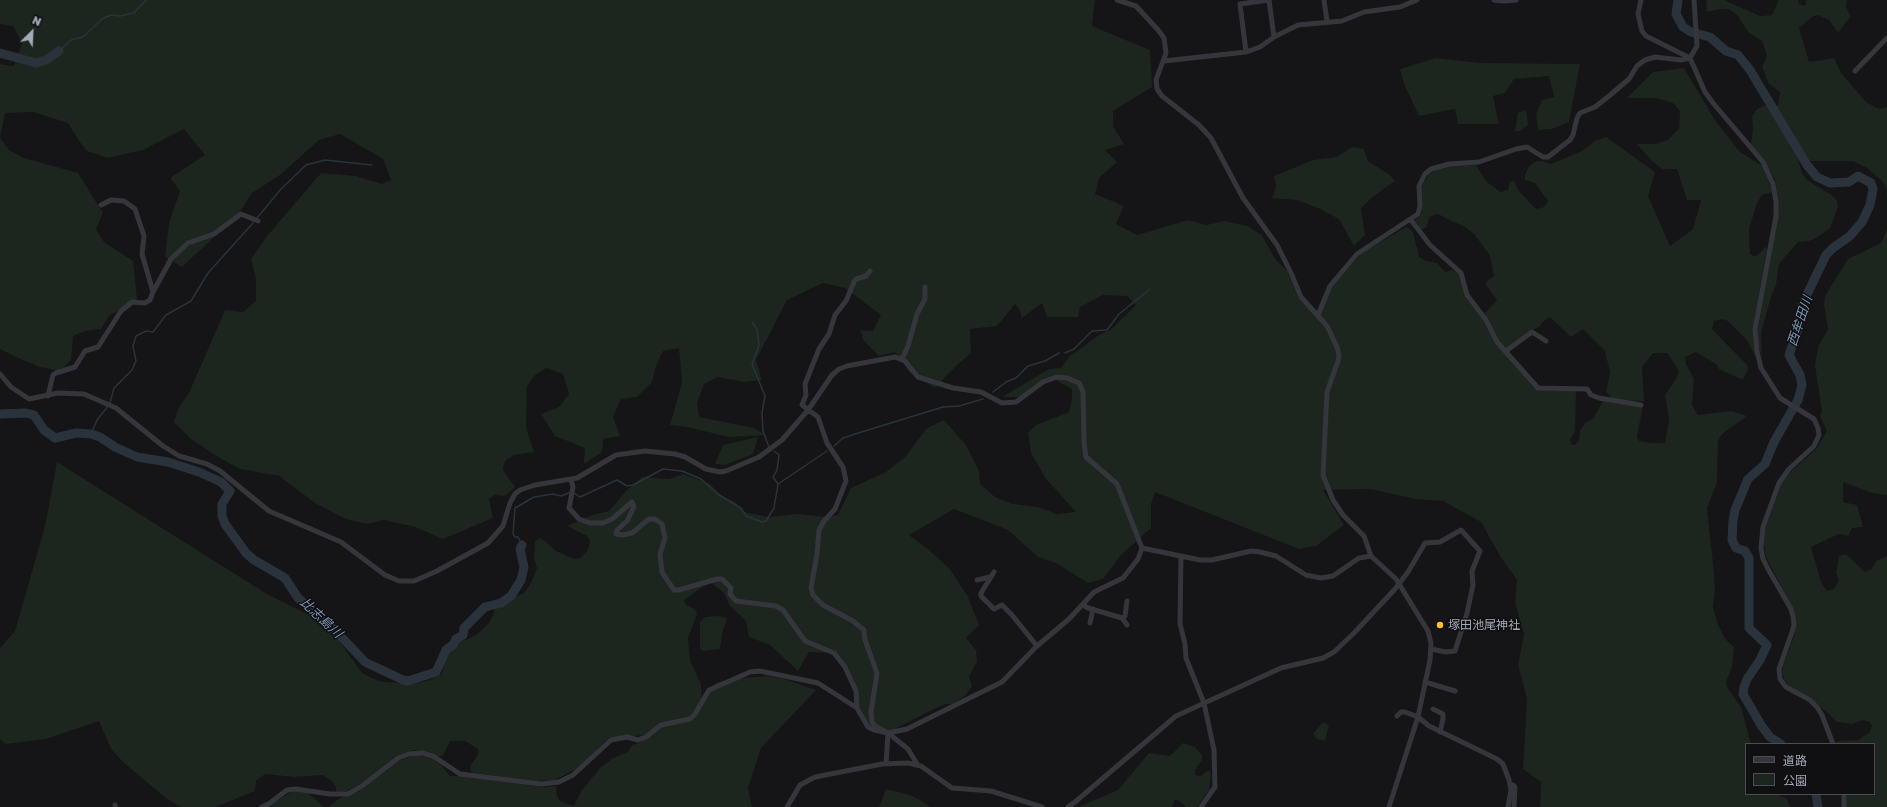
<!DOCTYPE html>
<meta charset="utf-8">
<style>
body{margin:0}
#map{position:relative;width:1887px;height:807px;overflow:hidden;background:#151416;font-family:"Golos Text","Noto Sans JP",sans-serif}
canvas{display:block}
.legend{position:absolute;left:1745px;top:743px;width:130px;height:52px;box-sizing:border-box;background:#100f11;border:1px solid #4c4d54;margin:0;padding:5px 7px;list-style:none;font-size:12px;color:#a5aab8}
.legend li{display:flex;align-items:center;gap:8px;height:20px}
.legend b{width:20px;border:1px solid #4c4d54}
.north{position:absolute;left:12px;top:12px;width:40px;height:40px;-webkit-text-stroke:3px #100f11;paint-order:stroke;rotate:24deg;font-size:11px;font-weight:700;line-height:16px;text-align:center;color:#a5aab8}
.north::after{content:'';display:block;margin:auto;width:14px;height:18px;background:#a5aab8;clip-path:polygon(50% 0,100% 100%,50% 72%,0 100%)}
</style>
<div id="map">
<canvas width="1887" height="807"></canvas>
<ul class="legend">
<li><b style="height:5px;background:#35363c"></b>道路</li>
<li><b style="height:11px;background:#1c251e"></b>公園</li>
</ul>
<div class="north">N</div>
</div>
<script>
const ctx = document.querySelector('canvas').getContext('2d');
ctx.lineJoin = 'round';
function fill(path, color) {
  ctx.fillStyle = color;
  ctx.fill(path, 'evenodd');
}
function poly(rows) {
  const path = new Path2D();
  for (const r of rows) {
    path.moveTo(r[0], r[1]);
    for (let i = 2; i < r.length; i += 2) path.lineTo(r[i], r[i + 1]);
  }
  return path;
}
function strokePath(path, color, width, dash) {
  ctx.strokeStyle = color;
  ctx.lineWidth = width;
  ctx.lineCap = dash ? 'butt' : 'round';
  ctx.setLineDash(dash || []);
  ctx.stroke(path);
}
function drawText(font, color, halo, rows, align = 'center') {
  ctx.font = font + ' "Golos Text","Noto Sans JP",sans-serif';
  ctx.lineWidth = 3;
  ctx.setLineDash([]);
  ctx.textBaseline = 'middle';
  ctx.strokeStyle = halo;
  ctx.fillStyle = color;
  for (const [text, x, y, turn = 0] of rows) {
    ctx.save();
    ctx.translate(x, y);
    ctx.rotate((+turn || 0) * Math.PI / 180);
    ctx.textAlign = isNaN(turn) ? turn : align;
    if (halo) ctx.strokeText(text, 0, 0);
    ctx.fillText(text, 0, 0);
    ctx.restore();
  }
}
fill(poly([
 [0,0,1095,0,1092,26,1150,50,1152,87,1113,111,1113,126,1124,144,1105,150,1117,162,1099,178,1095,194,1124,206,1116,224,1137,235,1188,220,1206,225,1225,221,1247,226,1262,235,1275,259,1287,271,1299,299,1318,318,1332,286,1362,253,1406,227,1410,229,1413,232,1419,257,1426,261,1437,263,1445,272,1452,270,1460,274,1466,298,1484,320,1495,342,1520,369,1533,387,1541,390,1573,389,1576,391,1575,431,1570,440,1572,445,1575,445,1579,440,1580,431,1585,423,1593,419,1603,401,1642,407,1642,411,1637,436,1639,441,1652,443,1665,443,1669,419,1665,395,1676,379,1679,371,1667,353,1653,353,1642,367,1644,401,1614,400,1606,392,1610,372,1605,351,1583,329,1571,337,1550,317,1544,321,1539,327,1530,331,1506,349,1498,341,1484,314,1497,300,1486,285,1486,282,1494,276,1490,256,1475,235,1464,226,1451,221,1438,214,1429,217,1427,227,1421,230,1415,220,1419,217,1422,212,1421,188,1429,174,1438,168,1451,166,1476,165,1486,181,1500,192,1508,190,1510,182,1514,180,1518,190,1536,209,1544,207,1548,201,1535,183,1525,180,1525,175,1528,168,1534,162,1542,161,1551,164,1582,151,1595,141,1606,137,1655,172,1648,196,1670,246,1693,229,1701,200,1687,200,1677,169,1662,169,1651,160,1637,144,1655,144,1668,140,1679,128,1680,111,1673,103,1655,98,1627,98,1653,72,1684,68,1715,120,1740,152,1763,166,1773,192,1762,195,1757,203,1749,229,1750,254,1754,256,1758,255,1765,247,1767,249,1753,330,1756,358,1747,340,1728,321,1722,319,1714,321,1712,329,1747,365,1748,370,1743,379,1738,378,1719,369,1716,364,1696,352,1685,357,1686,364,1694,379,1692,405,1698,415,1731,411,1745,415,1746,417,1722,434,1718,441,1717,483,1707,508,1714,573,1715,590,1713,607,1718,625,1726,640,1734,647,1732,667,1726,682,1727,687,1741,707,1751,744,1746,744,1746,794,1776,794,1787,799,1790,807,1540,807,1541,782,1523,769,1527,698,1518,665,1524,634,1515,603,1517,580,1500,556,1481,522,1443,501,1415,499,1371,489,1323,490,1344,525,1316,546,1299,549,1155,492,1151,504,1151,528,1121,555,1103,579,1088,583,1056,563,1038,557,1008,530,954,509,909,535,929,550,950,569,968,597,979,625,966,638,976,650,977,661,969,677,972,686,965,696,952,704,946,704,934,709,891,731,878,730,870,726,859,707,858,692,853,679,846,665,836,653,809,652,798,671,770,645,749,637,746,621,730,606,724,593,712,583,704,586,684,600,686,605,695,609,697,614,688,638,690,660,701,684,702,701,716,683,730,679,768,676,784,679,816,690,761,748,748,788,752,807,328,807,340,798,358,792,398,761,416,755,434,759,442,766,450,776,462,776,542,787,556,786,557,796,560,801,574,806,582,790,600,768,613,758,628,752,632,745,641,742,646,735,633,736,625,735,606,740,580,767,555,780,535,781,473,773,470,770,471,765,478,754,478,749,465,741,450,741,444,753,441,756,437,756,430,752,415,750,396,756,365,781,347,791,336,792,336,787,332,781,322,775,294,777,265,774,256,781,255,791,215,807,181,807,167,799,124,763,111,749,99,721,46,739,6,744,0,739,0,648,15,631,45,526,57,462,267,594,327,624,362,673,378,681,407,684,418,683,430,680,442,674,444,662,441,655,444,649,450,642,466,640,476,635,489,623,493,615,496,602,503,598,513,598,524,593,532,581,537,568,534,559,535,542,539,538,545,541,556,551,574,559,581,558,588,550,590,541,587,536,567,526,592,515,609,511,628,489,642,477,669,479,683,474,710,484,721,495,736,503,745,512,768,517,797,514,826,517,838,515,851,488,886,472,906,456,927,428,944,420,966,445,979,471,980,484,995,497,1013,504,1038,507,1057,514,1076,512,1046,479,1031,453,1028,433,1036,425,1069,412,1072,398,1072,389,1053,379,1032,390,1025,397,1002,397,1049,369,1061,368,1069,357,1099,335,1112,329,1136,305,1127,296,1103,295,1080,307,1078,317,1047,317,1042,303,1022,318,1019,309,1015,304,997,326,970,329,971,353,955,367,935,388,910,373,895,352,879,356,864,341,860,330,873,331,881,315,845,288,823,283,787,300,756,360,762,380,744,382,718,377,704,384,697,403,699,417,754,428,766,435,729,437,687,427,670,425,682,383,679,348,663,351,656,366,652,382,637,397,621,399,613,417,620,436,603,439,602,452,584,464,585,448,555,436,541,414,559,407,569,394,563,374,546,368,535,375,527,386,526,427,534,452,514,455,505,461,503,470,515,487,505,496,495,495,489,499,493,518,443,539,415,527,384,520,367,524,346,519,315,503,279,476,240,469,218,457,191,439,174,422,179,407,189,393,225,310,243,312,256,301,256,278,251,259,267,236,321,173,356,176,382,184,391,180,383,159,340,134,319,140,280,175,252,193,237,216,182,267,165,257,169,223,180,191,170,178,205,155,184,129,143,150,108,158,87,151,79,141,68,123,33,112,5,113,0,138,9,150,24,158,78,173,103,213,96,229,104,242,133,261,137,299,109,316,101,329,85,331,73,336,71,360,60,371,40,367,16,357,0,349,0,64,14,66,22,43,13,26,0,24],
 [1706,0,1724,0,1760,16,1772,15,1779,0,1798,0,1799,4,1805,6,1806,0,1847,0,1846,7,1851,16,1838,33,1829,20,1818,15,1812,17,1799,28,1809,62,1834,58,1841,73,1866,102,1879,109,1887,107,1887,198,1886,187,1882,181,1867,168,1853,161,1810,161,1798,159,1802,173,1807,180,1833,196,1837,201,1838,207,1830,228,1818,237,1809,241,1798,242,1779,264,1776,285,1771,297,1761,333,1762,358,1758,342,1758,330,1778,212,1778,199,1775,180,1766,163,1751,145,1753,128,1752,116,1757,109,1766,105,1778,105,1780,92,1769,84,1762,67,1767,56,1762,41,1749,33,1737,15,1729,9,1719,9,1707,12],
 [1436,58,1480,63,1580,64,1569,122,1552,129,1538,130,1536,114,1542,100,1554,97,1549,76,1514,79,1505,93,1493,96,1499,124,1458,124,1455,109,1419,116,1404,84,1400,69],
 [1526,110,1528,125,1520,131,1515,131,1518,113],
 [1352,147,1364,149,1368,161,1390,175,1395,181,1374,196,1361,208,1365,235,1354,246,1339,219,1320,209,1297,200,1272,198,1276,187,1274,176,1313,160,1337,157],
 [1887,230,1887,495,1872,493,1843,482,1843,502,1857,505,1863,527,1852,528,1848,536,1839,534,1811,547,1821,582,1827,591,1834,589,1839,580,1836,572,1839,556,1846,554,1865,572,1872,569,1876,561,1887,556,1887,807,1846,807,1847,794,1874,794,1874,744,1836,744,1837,741,1858,740,1869,733,1872,726,1870,722,1863,720,1852,724,1837,722,1809,696,1791,688,1784,679,1782,672,1783,665,1794,637,1796,625,1795,613,1766,557,1763,540,1765,530,1780,487,1785,477,1816,449,1827,431,1820,416,1822,411,1815,366,1818,347,1828,329,1824,306,1825,296,1848,259,1881,243],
 [758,437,753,454,725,465,715,464,723,445],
 [719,616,727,618,722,634,720,649,704,651,700,649,700,622,705,617],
 [1323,722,1329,725,1325,741,1317,739,1313,734],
 [1183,743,1195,747,1202,755,1202,760,1195,770,1195,775,1201,776,1207,771,1210,771,1211,777,1209,790,1197,807,1186,807,1178,800,1175,800,1172,807,1078,807,1118,790,1149,753,1170,756],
 [886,789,910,795,922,801,930,807,879,807],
 [295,791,307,792,324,807,268,807,289,793]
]), '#1c251e');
strokePath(poly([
 [59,51,71,40,83,37,102,19,111,15,120,16,134,13,146,0],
 [257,218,281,189,306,165,325,160,372,165],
 [752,322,757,329,759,345,752,364,765,396,762,413,763,431,769,447],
 [1065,353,1074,349,1092,331,1107,330,1119,314,1150,289],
 [993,392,1006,382,1016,378,1028,366,1045,361,1059,353],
 [110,403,114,388,132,370,136,361,133,346,136,336,146,331,153,332,166,315,191,301,208,273,253,223],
 [91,434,97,420,108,406],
 [834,446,843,438,855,434,943,407,959,406,983,399],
 [774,451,779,455,777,470,773,477,778,484],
 [574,493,580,497,617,480,627,486,633,485,663,469,682,471,701,479,719,495,741,508,746,516,762,522,766,521,774,508,778,484,827,451],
 [522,545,518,537,515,537,513,534,515,508,534,497,553,494,561,496,571,492]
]), '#2a333b', 1.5);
strokePath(poly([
 [1678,0,1676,14,1683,27,1691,32,1710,37,1726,51,1738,55,1750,70,1807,165,1817,177,1830,183,1849,182,1858,176,1871,183,1873,189,1870,205,1862,222,1850,236,1833,248,1826,255,1802,305,1798,329,1789,355,1800,375,1802,385,1798,400,1774,442,1765,464,1748,479,1735,510,1733,521,1732,540,1736,548,1745,551,1749,558,1749,628,1767,645,1760,660,1747,679,1744,687,1743,694,1761,725,1770,737,1781,744],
 [0,53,36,63,46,60,59,51],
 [0,414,26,413,34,415,44,430,55,438,76,433,91,434,100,437,115,447,137,457,168,462,199,472,221,482,230,491,222,504,222,516,225,524,246,553,254,560,285,578,298,598,330,625,365,662,403,680,408,681,436,672,446,650,453,645,456,639,463,635,464,628,485,607,501,603,511,596,521,580,524,567,520,549,522,545],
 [1816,794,1818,807]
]), '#2a333b', 9);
strokePath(poly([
 [1117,0,1136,6,1159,31,1164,38,1166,53,1156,80,1157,89,1162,96,1199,125,1211,138,1243,198,1277,245,1291,273,1301,297,1327,326,1337,347,1339,355,1338,361,1327,392,1323,475,1333,500,1343,515,1364,536,1371,556,1396,579,1428,631,1431,643,1430,660,1418,717,1389,807],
 [1269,0,1274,37],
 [1324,0,1327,21],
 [1494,0,1504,1,1516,0],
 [1641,0,1638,14,1642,31,1646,36,1690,58,1705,92,1713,103,1763,162,1773,184,1776,202,1776,216,1755,330,1757,351,1761,368,1780,398,1814,419,1818,428,1819,435,1814,446,1789,469,1779,483,1763,527,1761,548,1763,559,1768,569,1791,609,1793,616,1794,625,1792,632,1779,669,1780,679,1786,687,1810,700,1817,707,1822,715,1833,744],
 [1246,52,1240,4,1269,0],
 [1164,61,1246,52,1260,47,1274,37,1298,25,1342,21,1364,12,1400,7,1417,0],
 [1855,71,1887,38],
 [101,205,111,200,124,201,135,209,144,236,142,254,153,292],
 [1411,220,1430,245,1461,273,1467,295,1486,320,1497,342,1538,388,1587,389,1591,395,1599,398,1641,405],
 [870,271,866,276,856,279,854,282,846,301,835,315,829,334,819,349,805,384,806,395,802,405,818,417,827,443,843,467,846,481,835,509,824,521,819,530,817,554,811,588,813,595,823,605,853,621,864,630,865,640,877,673,871,712,872,722,875,726,888,733,908,749,917,764],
 [1318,315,1330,286,1357,254,1418,214,1420,206,1419,186,1425,174,1431,169,1449,164,1479,162,1516,149,1527,147,1543,157,1548,157,1570,140,1573,135,1577,118,1580,113,1595,107,1609,96,1629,79,1637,66,1645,60,1655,57,1681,60,1690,58,1697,46,1694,0],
 [1506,351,1532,332,1546,341],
 [902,359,908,346,917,314,925,299,925,287],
 [0,374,11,387,29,399,58,393,84,394,116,408,163,446,179,456,207,464,220,471,269,511,341,542,385,575,399,581,414,581,437,571,488,543,503,526,510,503,515,494,520,490,535,485,577,478,616,455,645,451,675,454,685,457,706,469,720,472,726,471,759,457,782,440,808,410,832,375,839,369,847,366,895,357,905,361,918,377,953,388,981,392,1002,403,1016,402,1043,382,1057,377,1067,378,1079,383,1083,392,1084,442,1086,457,1117,484,1142,548,1200,560,1212,560,1251,551,1260,552,1276,556,1306,575,1321,578,1333,576,1359,558,1371,556],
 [48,396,53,375,56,373,75,367,85,351,98,347,121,311,132,302,145,303,150,300,153,292,171,259,188,243,214,234,241,214,258,221],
 [571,480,573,487,569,508,579,519,590,523,603,523,612,519,632,502,634,507,627,521,617,530,616,534,623,535,632,533,649,519,655,519,662,524,665,538,660,554,662,572,674,590,679,590,717,579,722,579,731,588,730,594,736,601,776,606,783,610,805,641,834,653,845,667,856,691,857,708,868,727,874,730,888,733,907,729,1002,682,1037,646,1069,619,1094,592,1123,578,1138,559,1142,548],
 [1181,556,1180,624,1185,644,1186,658,1204,703,1214,750,1215,787,1201,807],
 [994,572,981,593,981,596,994,609,1002,605,1012,615,1037,646],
 [977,580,990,577],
 [1083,605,1088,608,1122,618,1127,625],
 [1122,618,1125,616,1127,601],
 [1090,623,1093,609],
 [1425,682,1455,691],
 [1433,709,1443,714,1443,719,1440,732],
 [1397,716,1401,712,1405,712,1418,717,1429,726,1497,759,1503,764,1509,780,1511,790,1508,807],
 [886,764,888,733],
 [1510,784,1513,785,1515,787,1514,807],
 [115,805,115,807],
 [262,807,270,803,287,790,296,789,330,794,348,794,362,786,398,758,409,754,422,753,433,756,460,774,541,784,559,782,573,775,611,740,627,737,638,740,646,737,661,725,690,719,695,714,709,690,750,672,760,671,818,683,857,708],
 [787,807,800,785,815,777,882,764,908,763,921,766,952,788,991,791,1042,807],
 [1068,807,1075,802,1176,716,1281,668,1323,658,1334,652,1355,632,1395,589,1408,572,1425,543,1440,542,1461,530,1480,551,1472,571,1473,585,1467,613,1455,651,1446,652,1431,649],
 [1844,807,1844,794]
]), '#35363c', 5);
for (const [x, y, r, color] of [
 [1440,625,4,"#fec025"]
]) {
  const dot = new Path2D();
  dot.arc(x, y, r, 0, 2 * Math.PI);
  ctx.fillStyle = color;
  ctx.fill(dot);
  strokePath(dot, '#100f11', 1.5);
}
drawText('12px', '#a5aab8', '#100f11', [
 ["塚田池尾神社",1448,625]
], 'left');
drawText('italic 13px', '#7a96b5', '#100f11', [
 ["西牟田川",1800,321,-72],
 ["比志島川",321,618,43]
]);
</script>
